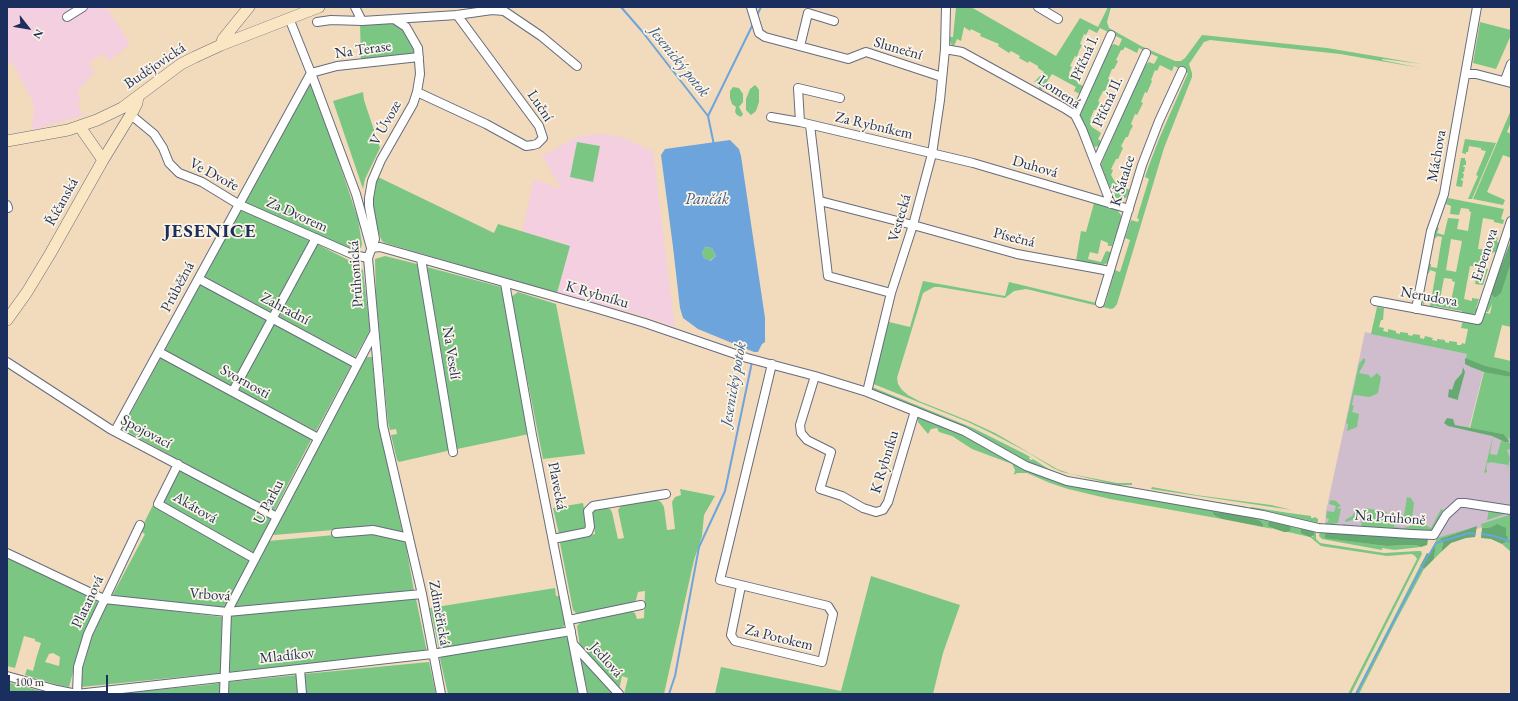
<!DOCTYPE html>
<meta charset="utf-8">
<style>
body{margin:0}
#map{position:relative;width:1518px;height:701px;overflow:hidden;background:#f2dbbc;font-family:"EB Garamond",serif}
canvas{display:block}
.frame{position:absolute;inset:0;border:8px solid #1b2f5e;pointer-events:none}
.north{position:absolute;left:8px;top:8px;width:40px;height:40px;-webkit-text-stroke:3px #fcf5e5;paint-order:stroke;rotate:121deg;font-size:11px;font-weight:700;line-height:16px;text-align:center;color:#1b2f5e}
.north::after{content:'';display:block;margin:auto;width:14px;height:18px;background:#1b2f5e;clip-path:polygon(50% 0,100% 100%,50% 72%,0 100%)}
.scale{position:absolute;left:8px;top:675px;width:100px;height:18px;box-sizing:border-box;border:2px solid #1b2f5e;border-top:0;padding-left:5px;font-size:12px;line-height:14px;white-space:nowrap;color:#1b2f5e;-webkit-text-stroke:3px #fcf5e5;paint-order:stroke}
</style>
<div id="map">
<canvas width="1518" height="701"></canvas>
<div class="frame"></div>
<div class="north">N</div>
<div class="scale">100 m</div>
</div>
<script>
const ctx = document.querySelector('canvas').getContext('2d');
ctx.lineJoin = 'round';
function fill(path, color) {
  ctx.fillStyle = color;
  ctx.fill(path, 'evenodd');
}
function poly(rows) {
  const path = new Path2D();
  for (const r of rows) {
    path.moveTo(r[0], r[1]);
    for (let i = 2; i < r.length; i += 2) path.lineTo(r[i], r[i + 1]);
  }
  return path;
}
function strokePath(path, color, width, dash) {
  ctx.strokeStyle = color;
  ctx.lineWidth = width;
  ctx.lineCap = dash ? 'butt' : 'round';
  ctx.setLineDash(dash || []);
  ctx.stroke(path);
}
function drawText(font, color, halo, rows, align = 'center') {
  ctx.font = font + ' "EB Garamond",serif';
  ctx.lineWidth = 3.5;
  ctx.setLineDash([]);
  ctx.textBaseline = 'middle';
  ctx.strokeStyle = halo;
  ctx.fillStyle = color;
  for (const [text, x, y, turn = 0] of rows) {
    ctx.save();
    ctx.translate(x, y);
    ctx.rotate((+turn || 0) * Math.PI / 180);
    ctx.textAlign = isNaN(turn) ? turn : align;
    if (halo) ctx.strokeText(text, 0, 0);
    ctx.fillText(text, 0, 0);
    ctx.restore();
  }
}
fill(poly([
 [7,7,106,7,130,44,109,61,103,53,89,63,95,73,90,77,87,82,78,90,81,102,77,104,83,115,32,130,34,104,12,62,7,65],
 [602,134,622,137,653,151,675,327,638,314,557,293,570,246,522,232,534,179,561,189,542,156,579,136]
]), '#f3cfdf');
fill(poly([
 [1365,332,1467,354,1485,366,1469,428,1511,436,1511,530,1501,522,1439,540,1434,535,1325,528,1326,511]
]), '#cfbdce');
fill(poly([
 [956,7,971,7,1056,56,1080,18,1098,27,1108,7,1111,7,1107,22,1109,28,1141,46,1175,61,1181,61,1185,58,1202,35,1327,48,1422,64,1383,59,1382,60,1421,68,1340,54,1210,40,1204,42,1189,64,1192,73,1192,77,1164,148,1117,304,1114,308,1111,309,1026,289,1014,291,1005,298,939,287,934,287,923,293,897,378,898,384,902,390,908,395,919,401,969,421,995,433,1057,469,1071,474,1117,483,1132,483,1132,485,1117,485,1062,472,1053,468,1029,453,991,433,968,422,871,383,889,322,910,327,923,281,1005,296,1009,282,1105,305,1115,270,1120,272,1130,240,1125,238,1131,220,1138,222,1139,219,1137,218,1139,211,1149,179,1145,177,1148,168,1159,139,1188,73,1174,66,1172,71,1160,65,1157,71,1155,70,1151,80,1152,81,1147,93,1145,92,1141,102,1143,103,1137,115,1135,114,1131,124,1133,126,1130,131,1128,137,1126,137,1121,146,1123,148,1118,159,1116,159,1111,169,1113,170,1111,175,1115,182,1119,184,1119,186,1130,190,1126,198,1118,199,1114,196,1113,193,1115,192,1114,188,1111,189,1110,188,1101,165,1102,162,1144,66,1149,62,1154,64,1158,57,1139,48,1137,53,1125,47,1123,50,1121,50,1116,60,1118,61,1114,69,1112,69,1108,79,1110,80,1105,91,1103,91,1098,101,1100,102,1096,110,1094,110,1090,120,1091,121,1090,124,1092,127,1101,133,1098,139,1102,142,1099,146,1094,147,1080,117,1080,112,1110,46,1114,44,1119,46,1122,39,1100,28,1097,33,1089,29,1086,35,1084,34,1080,44,1082,45,1079,51,1077,57,1075,56,1070,66,1072,67,1069,73,1071,76,1078,82,1078,84,1084,86,1080,94,1074,91,1076,87,1052,74,1041,91,1038,89,1040,85,1034,82,1044,72,1038,68,1038,66,1029,61,1028,63,1019,58,1020,56,1011,51,1009,53,998,46,999,44,980,36,981,34,971,29,970,31,964,27,961,41,957,39,954,46,951,44,949,37,953,37],
 [1480,22,1511,30,1511,35,1496,69,1473,63],
 [396,23,403,28,412,45,414,54,361,61,360,24],
 [308,84,313,84,358,219,362,244,361,248,347,248,244,202],
 [755,85,757,87,759,90,759,102,756,111,751,115,746,110,746,99,750,89],
 [733,87,739,88,743,94,743,102,739,107,743,114,741,117,737,115,735,112,736,107,732,104,730,98,730,91],
 [363,92,364,100,380,148,365,179,363,189,333,101],
 [1071,96,1077,101,1073,107,1066,105],
 [1511,110,1511,122,1507,132,1511,134,1511,158,1503,155,1487,192,1505,200,1503,205,1473,199],
 [1465,139,1496,143,1472,199,1468,199,1478,176,1476,175,1486,151,1481,150,1481,148,1469,146,1468,152,1466,152,1466,154,1462,153],
 [577,142,600,146,593,182,570,177],
 [1461,158,1465,158,1465,160,1466,161,1466,165,1464,165,1463,167,1465,167,1464,172,1463,172,1462,173,1464,174,1463,179,1461,178,1461,180,1463,181,1462,187,1456,186],
 [378,177,494,233,498,224,570,246,557,293,385,243,382,241,379,234,373,209,375,186],
 [1448,198,1504,209,1501,219,1504,220,1503,224,1494,222,1494,220,1483,218,1478,249,1489,250,1491,236,1498,238,1497,242,1501,243,1497,253,1493,252,1492,254,1484,253,1481,267,1488,269,1483,285,1475,284,1478,267,1470,266,1464,299,1472,301,1472,298,1479,299,1476,308,1479,309,1473,315,1461,315,1462,311,1433,306,1432,309,1424,306,1422,301,1422,297,1425,297,1424,305,1430,306,1436,272,1430,270,1429,273,1426,273,1427,264,1431,264,1431,267,1437,268,1442,237,1437,236,1436,238,1433,237,1436,227,1439,228,1437,233,1444,235,1448,218,1459,219,1457,229,1468,231,1471,212,1469,211,1469,209,1461,208,1459,215,1450,214,1451,206,1446,204],
 [1451,239,1462,241,1456,272,1446,270],
 [1444,278,1452,279,1452,281,1455,282,1451,301,1440,299],
 [1094,203,1117,210,1121,215,1121,219,1112,246,1108,246,1108,243,1101,240,1098,254,1090,252,1088,259,1101,262,1106,251,1111,252,1107,263,1103,265,1076,261,1081,231,1086,232],
 [241,208,310,241,271,312,204,276],
 [317,244,354,263,363,270,370,330,355,357,278,316],
 [705,247,712,248,716,256,709,261,704,258,702,253],
 [385,256,417,264,419,267,449,449,447,451,399,462,397,460,391,435,397,434,396,429,390,430,388,422,376,296,375,259],
 [1511,262,1511,327,1502,325,1494,357,1511,361,1510,367,1511,372,1465,364,1467,354,1371,334,1377,307,1384,308,1383,320,1381,320,1379,327,1384,328,1383,331,1388,332,1388,329,1396,331,1396,333,1400,334,1400,332,1408,333,1408,335,1412,336,1413,334,1420,335,1420,338,1424,339,1425,336,1433,338,1432,340,1437,341,1437,339,1445,340,1445,342,1449,343,1449,341,1457,342,1457,345,1461,345,1462,343,1465,344,1468,329,1461,328,1463,320,1480,323,1484,312,1490,314,1492,304,1488,312,1486,312,1491,288],
 [427,267,501,287,529,434,457,449],
 [201,283,267,319,231,386,165,350],
 [518,292,556,304,585,454,543,459,511,297],
 [274,323,352,364,316,431,238,390],
 [161,357,312,438,274,511,122,429],
 [364,357,372,357,378,423,403,534,369,527,274,535,272,533],
 [1364,358,1365,359,1365,362,1359,373,1369,375,1371,378,1377,373,1381,377,1378,393,1370,397,1354,395,1352,405,1354,406,1352,412,1359,414,1357,427,1347,431,1348,424,1346,423,1359,364],
 [1486,371,1511,377,1511,439,1505,437,1502,434,1470,428,1484,372],
 [872,387,973,428,1025,454,1030,457,1029,459,1032,460,1033,459,1050,470,1075,480,1039,468,873,391],
 [917,416,954,430,1011,460,1116,493,1251,515,1304,528,1313,537,1315,534,1309,529,1316,530,1316,539,1320,543,1384,553,1418,551,1421,551,1422,554,1351,694,1348,694,1417,559,1415,556,1412,554,1387,556,1321,546,1310,537,1288,532,1291,528,1290,525,1269,527,1273,529,1263,527,1263,524,1250,517,1242,517,1236,513,1213,512,1213,514,1215,516,1222,519,1110,499,1068,489,1050,483,1027,473,1017,473,1014,475,1015,470,1012,464,972,449,952,436,939,432,937,428,931,429,928,434,918,422],
 [1493,436,1490,454,1497,455,1501,441,1511,443,1511,449,1507,450,1510,458,1507,472,1508,465,1490,462,1489,463,1487,463,1486,470,1487,470,1487,472,1484,473],
 [179,469,272,519,253,555,162,502],
 [1152,487,1196,495,1271,505,1292,510,1151,489],
 [680,489,715,496,704,515,702,536,694,560,664,694,624,694,628,678,622,676,619,690,580,647,577,626,581,622,630,611,635,613,637,619,644,618,645,591,638,592,636,600,633,603,579,614,576,613,573,610,560,543,562,540,595,534,592,513,595,509,606,508,610,509,612,512,618,539,624,538,618,510,620,507,622,505,655,499,661,502,664,507,667,530,675,529,672,502,675,497,681,495],
 [1172,495,1247,507,1247,508,1250,509,1251,507,1289,513,1311,516,1311,518,1313,518,1315,517,1318,519,1318,521,1317,525,1172,496],
 [1407,497,1411,498,1414,503,1412,518,1409,520,1399,520,1400,515,1404,515],
 [1331,500,1336,501,1341,506,1338,507,1338,509,1341,508,1338,523,1333,523,1337,524,1335,525,1325,525,1325,523,1328,522,1329,519,1326,518,1327,511,1334,512,1336,506,1329,504,1330,501],
 [583,503,587,525,586,529,559,534,553,508],
 [153,505,250,559,224,609,112,596,145,534,140,531],
 [1365,508,1387,512,1386,518,1395,520,1394,527,1403,528,1411,526,1415,520,1431,528,1441,509,1443,510,1434,530,1425,533,1350,528,1344,526,1343,524,1361,527,1362,520,1355,519,1346,522,1345,520,1352,516,1356,511,1364,513],
 [1489,510,1508,513,1487,520],
 [1509,515,1511,515,1511,552,1502,544,1505,543,1492,527,1482,528,1481,524],
 [1467,529,1440,539,1443,543,1441,552,1434,559,1435,551,1435,546,1434,545,1437,538],
 [1320,531,1326,532,1324,538,1328,538,1386,546,1415,545,1421,547,1394,550,1382,548,1382,550,1322,539,1319,536],
 [368,532,405,540,414,591,236,607,235,605,268,541],
 [7,556,97,600,97,605,83,636,69,687,58,685,25,675,27,669,33,671,36,659,41,643,35,641,35,639,24,636,15,668,7,666],
 [53,653,60,657,59,666,45,662,49,654],
 [1420,566,1424,569,1396,621,1359,694,1355,694],
 [871,576,960,605,943,653,933,694,715,694,721,667,841,691],
 [555,588,556,596,560,596,565,621,564,626,561,628,439,649,430,608],
 [416,599,427,652,229,672,230,615],
 [108,603,222,617,221,673,81,687,83,667,91,639],
 [562,636,566,637,569,640,579,694,448,694,440,659,442,656],
 [580,656,614,694,588,694],
 [429,662,436,694,305,694,304,674],
 [297,675,298,694,228,694,228,682],
 [7,682,14,684,52,694,7,694],
 [221,683,221,694,114,694,206,685]
]), '#7cc683');
fill(poly([
 [1511,240,1511,262,1501,293,1496,297,1494,297,1491,293,1495,276,1497,276],
 [1465,358,1485,366,1511,372,1511,377,1484,372,1471,367,1465,364],
 [1463,367,1465,372,1458,398,1458,400,1448,397,1449,389,1452,390,1455,381,1462,373],
 [1447,418,1453,419,1455,425,1503,434,1508,439,1509,442,1505,442,1492,436,1448,426,1444,423],
 [1213,512,1236,513,1243,517,1250,517,1260,521,1263,524,1263,527,1222,519,1215,516,1213,514],
 [1271,521,1290,525,1291,528,1290,531,1288,532,1284,532,1269,527,1268,523],
 [1497,524,1506,528,1506,535,1508,537,1505,543,1502,544,1491,539,1481,538,1482,528,1492,527],
 [1477,526,1475,537,1466,538,1451,543,1441,552,1443,543,1440,539],
 [1301,528,1309,529,1314,532,1315,535,1310,537,1303,534,1301,533],
 [1326,532,1426,538,1428,540,1427,545,1421,547,1415,545,1386,546,1324,538],
 [1434,545,1435,546,1435,551,1434,559,1424,569,1420,566,1427,553,1429,554]
]), '#65ab71');
fill(poly([
 [730,140,739,149,741,156,765,318,765,342,762,344,758,352,754,352,698,329,683,318,680,308,673,247,661,155,665,149],
 [705,247,712,248,716,256,710,261,704,258,702,253]
]), '#6da4db');
strokePath(poly([
 [455,7,458,7],
 [621,7,641,30,708,116,714,145],
 [756,17,761,7],
 [708,116,753,24],
 [1482,534,1494,536,1511,542],
 [669,694,675,676,699,547,725,491,752,362],
 [1356,694,1428,555,1429,555,1436,543,1469,533,1475,534]
]), '#6da4db', 2);
const minor = poly([
 [355,7,362,21,457,15,492,10,504,11,541,36,577,66],
 [751,7,759,33,765,37,848,59,866,52,942,77],
 [1038,7,1058,19],
 [67,17,83,7],
 [289,18,311,73,356,194,371,248],
 [394,19,406,27,418,48,420,74,417,92,413,104,381,160,372,181,369,198,369,206,375,239,368,258,383,426,422,594,441,694],
 [317,22,331,20,362,21],
 [800,46,808,13,834,21],
 [945,49,962,52,1064,108,1075,115,1082,129,1111,204],
 [1466,74,1476,74,1511,83],
 [1505,80,1511,64],
 [417,92,486,124,526,146,533,145,537,144,543,138,539,126,457,15],
 [131,115,154,134,163,148,169,163,179,173,202,182,238,204,354,255,368,258],
 [1075,115,1111,35],
 [771,117,800,122,973,163,1129,209],
 [800,122,798,88,840,98],
 [810,125,828,276,891,293],
 [1096,163,1146,53],
 [820,201,913,225,1017,254,1110,271],
 [7,205,8,208,7,208],
 [371,248,380,247,595,308,645,323,747,358,815,376,867,392,964,431,1026,466,1067,481,1263,515,1318,528,1411,534,1434,535,1446,515,1459,503,1465,503,1511,510],
 [421,259,453,452],
 [199,279,357,364],
 [505,283,532,435,583,694],
 [1375,301,1478,320,1511,221],
 [1100,303,1142,165,1159,121,1182,71],
 [1416,309,1431,231,1444,194,1477,7],
 [159,352,318,438],
 [7,362,110,429,277,517],
 [815,376,800,425,801,433,807,440,831,452,820,489,842,496,863,508,876,512,883,510,888,502,915,411],
 [233,391,316,238],
 [867,392,891,293,913,225,932,154,940,100,945,49,946,7],
 [115,431,311,73,337,66,419,57],
 [178,464,158,504,255,559],
 [336,533,373,530,409,538],
 [553,539,588,532,590,527,588,511,593,506,666,494],
 [7,553,104,599,227,612,422,594],
 [741,586,731,635,735,641,822,662,833,614,828,606,720,580,772,364],
 [569,620,641,605],
 [574,645,619,694],
 [300,669,302,694],
 [7,676,57,690,77,694,432,654,571,631],
 [77,694,78,667,88,634,140,525],
 [224,694,227,612,374,333]
]);
const secondary = poly([
 [221,45,223,39,249,7],
 [80,127,103,160],
 [7,141,68,130,97,120,122,108,181,64,195,57,221,45,319,7],
 [7,320,27,292,50,254,103,160,133,111,137,103,138,96]
]);
strokePath(minor, '#666b7f', 10);
strokePath(secondary, '#666b7f', 12);
strokePath(minor, '#fff', 8);
strokePath(secondary, '#fbe6c4', 11);
drawText('15px', '#1b2f5e', '#fcf5e5', [
 ["Sluneční",898,49,16],
 ["Na Terase",363,50,-8],
 ["Příčná I.",1085,58,-66],
 ["Budějovická",155,66,-34],
 ["Lomená",1059,92,33],
 ["Příčná II.",1108,102,-66],
 ["Luční",540,106,56],
 ["V Úvoze",386,123,-61],
 ["Za Rybníkem",874,126,13],
 ["Máchova",1437,156,-80],
 ["Duhová",1035,167,16],
 ["Ve Dvoře",214,175,28],
 ["K Šátalce",1123,181,-73],
 ["Říčanská",62,202,-61],
 ["Za Dvorem",297,215,24],
 ["Vestecká",900,218,-74],
 ["Písečná",1014,238,14],
 ["Erbenova",1485,255,-72],
 ["Průhonická",356,274,-94],
 ["Průběžná",178,287,-62],
 ["K Rybníku",597,295,16],
 ["Nerudova",1429,297,10],
 ["Zahradní",285,309,28],
 ["Na Veselí",451,353,81],
 ["Svornosti",245,382,29],
 ["Spojovací",146,432,28],
 ["K Rybníku",885,462,-73],
 ["Plavecká",557,486,79],
 ["U Parku",269,502,-62],
 ["Akátová",195,508,30],
 ["Na Průhoně",1390,518,4],
 ["Vrbová",210,595,4],
 ["Platanová",88,602,-65],
 ["Zdiměřická",439,613,80],
 ["Za Potokem",779,638,14],
 ["Mladíkov",287,656,-6],
 ["Jedlová",606,660,48]
]);
drawText('italic 16px', '#38588a', '#fcf5e5', [
 ["Jesenický potok",679,62,51],
 ["Pančák",707,200],
 ["Jesenický potok",734,384,-80]
]);
ctx.letterSpacing = '1px';
drawText('bold 19px', '#1b2f5e', '#fcf5e5', [
 ["JESENICE",210,232]
]);
ctx.letterSpacing = '0px';
</script>
